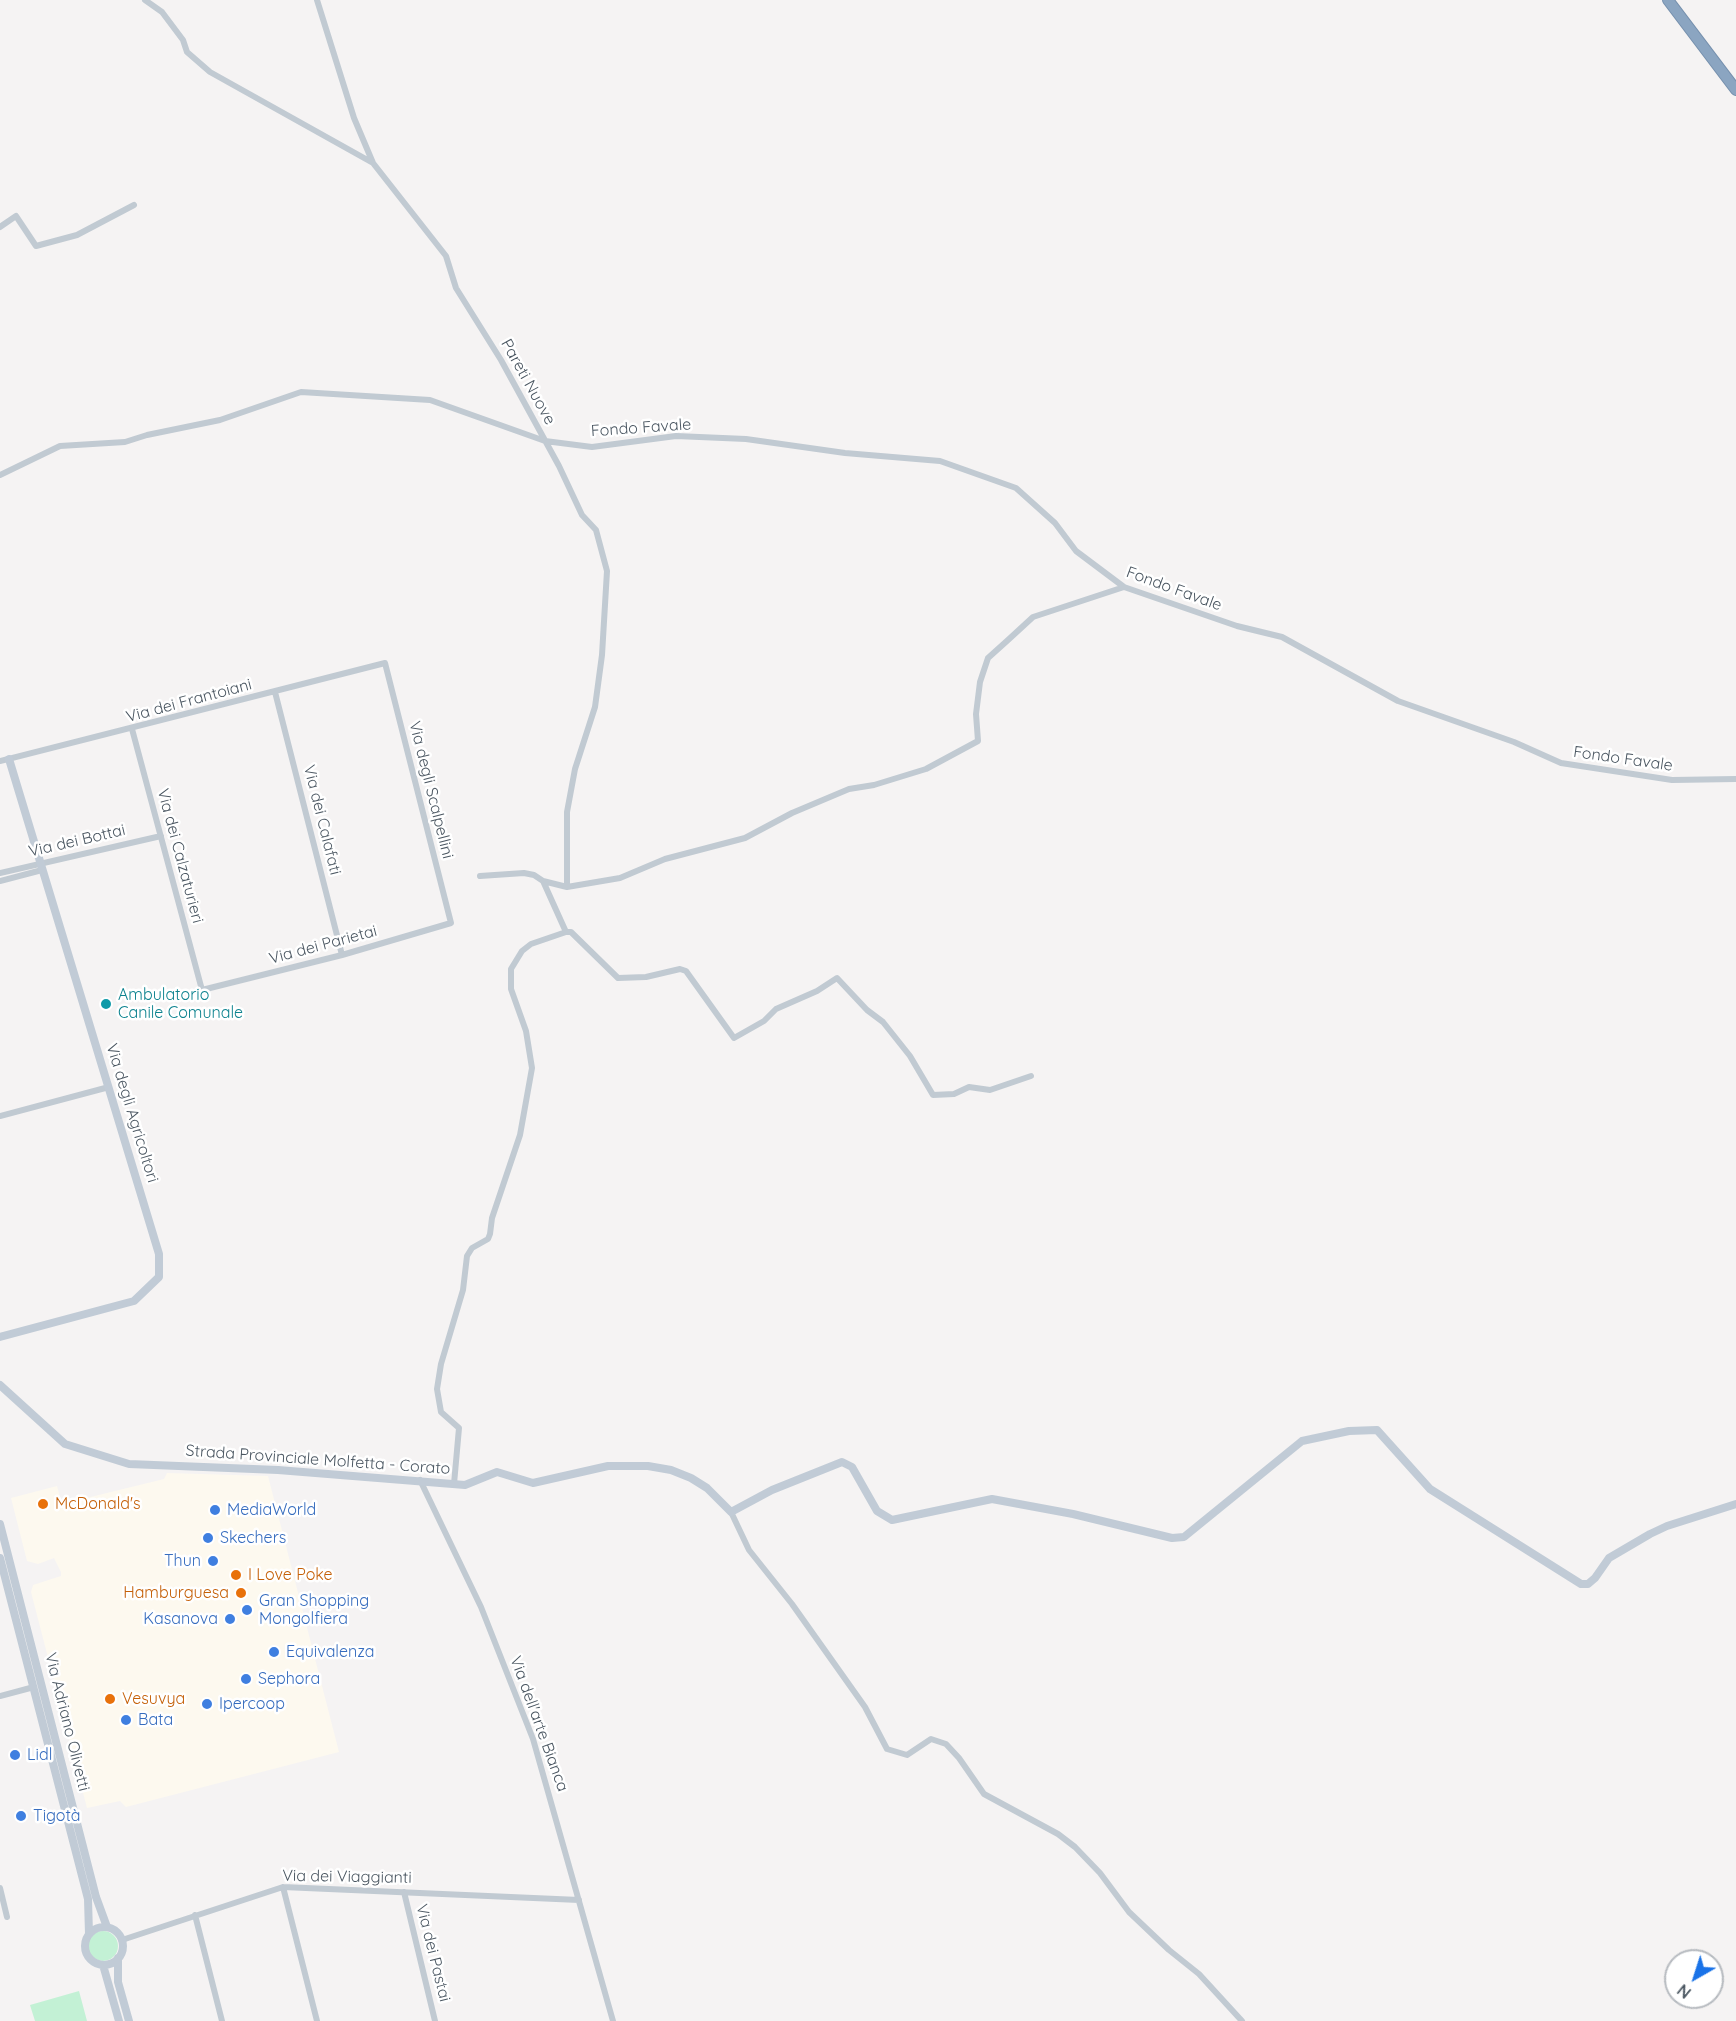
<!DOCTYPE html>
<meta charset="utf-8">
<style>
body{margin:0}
#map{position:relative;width:1736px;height:2021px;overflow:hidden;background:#f5f3f3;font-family:Quicksand,sans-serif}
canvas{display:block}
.north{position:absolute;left:1664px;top:1949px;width:60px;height:60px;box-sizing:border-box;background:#fff;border:2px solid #b7bbc0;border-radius:50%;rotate:219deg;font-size:16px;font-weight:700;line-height:24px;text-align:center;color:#4a5661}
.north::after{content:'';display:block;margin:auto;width:21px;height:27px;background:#1a73e8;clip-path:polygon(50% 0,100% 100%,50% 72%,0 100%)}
</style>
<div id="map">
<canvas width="1736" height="2021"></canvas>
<div class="north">N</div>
</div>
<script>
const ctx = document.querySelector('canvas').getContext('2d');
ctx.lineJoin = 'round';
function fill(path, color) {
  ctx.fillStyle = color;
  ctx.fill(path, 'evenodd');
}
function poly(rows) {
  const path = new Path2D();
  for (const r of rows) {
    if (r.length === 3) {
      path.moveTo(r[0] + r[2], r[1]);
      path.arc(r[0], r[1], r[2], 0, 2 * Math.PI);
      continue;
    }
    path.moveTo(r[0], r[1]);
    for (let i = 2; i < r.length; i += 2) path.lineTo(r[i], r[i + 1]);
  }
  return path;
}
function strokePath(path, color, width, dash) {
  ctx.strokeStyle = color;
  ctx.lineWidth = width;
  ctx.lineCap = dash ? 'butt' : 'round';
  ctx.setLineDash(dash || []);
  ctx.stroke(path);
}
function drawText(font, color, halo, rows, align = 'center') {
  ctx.font = font + ' Quicksand,sans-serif';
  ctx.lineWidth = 5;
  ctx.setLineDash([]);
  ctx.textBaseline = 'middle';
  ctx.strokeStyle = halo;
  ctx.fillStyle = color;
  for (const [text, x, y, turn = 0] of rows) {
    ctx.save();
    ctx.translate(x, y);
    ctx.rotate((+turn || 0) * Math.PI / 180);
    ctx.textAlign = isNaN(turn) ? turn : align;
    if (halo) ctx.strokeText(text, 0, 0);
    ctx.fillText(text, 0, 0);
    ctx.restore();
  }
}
fill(poly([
 [167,1473,268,1476,339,1752,126,1807,120,1801,87,1808,31,1592,33,1585,61,1576,61,1572,54,1558,38,1564,27,1561,11,1498,57,1486,62,1504,164,1479]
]), '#fdf9ef');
fill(poly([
 [103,1946,15],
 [79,1991,87,2021,35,2021,30,2005]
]), '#c3f1d5');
const highway = poly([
 [1668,0,1736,90]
]);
strokePath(highway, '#7690ad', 12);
strokePath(poly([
 [145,0,162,12,183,40,187,52,210,72,373,163,446,256,456,288,501,360,559,466,582,515,596,530,607,571,602,655,595,707,575,769,567,812,567,887,543,881,566,932,531,944,522,951,511,969,511,989,526,1031,532,1068,520,1135,492,1218,490,1234,488,1239,472,1248,467,1256,463,1290,441,1364,437,1389,441,1412,459,1428,454,1484],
 [317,0,354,118,373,163],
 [0,227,16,216,36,246,77,235,134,205],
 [0,475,60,446,125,442,147,435,220,420,301,392,430,400,545,441,592,447,676,436,746,439,845,453,940,461,1016,488,1055,523,1076,551,1124,587,1237,626,1282,637,1398,701,1514,742,1561,763,1672,780,1736,779],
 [275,692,342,955],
 [0,761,385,663,451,923,342,955,202,990,132,729],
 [0,873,161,836],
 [480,876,524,873,534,875,543,881],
 [0,881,42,870],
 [567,887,620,878,665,859,745,838,792,813,849,789,874,785,926,769,978,741,976,714,980,682,988,658,1008,640,1033,617,1124,587],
 [566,932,571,932,618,978,646,977,680,969,686,971,734,1038,764,1021,776,1009,817,991,837,978,867,1010,883,1022,910,1056,933,1095,954,1094,969,1087,990,1090,1031,1076],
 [0,1116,109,1087],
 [420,1480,481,1607,533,1739,613,2021],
 [731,1512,749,1550,792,1604,865,1707,887,1749,907,1755,931,1739,946,1744,959,1758,984,1794,1058,1834,1075,1847,1100,1873,1129,1912,1169,1950,1199,1974,1242,2021],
 [0,1696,34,1687],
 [283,1887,317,2021],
 [0,1888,7,1917],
 [404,1892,435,2021],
 [195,1915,222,2021],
 [122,1940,283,1887,579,1900]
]), '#c1cad2', 6);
strokePath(poly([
 [0,1337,134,1301,159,1277,159,1254,9,759],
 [0,1385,65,1444,129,1464,278,1470,465,1485,497,1472,533,1483,608,1466,648,1466,671,1470,691,1478,707,1488,731,1512,772,1490,842,1462,852,1467,877,1511,892,1520,992,1499,1073,1514,1172,1538,1184,1537,1302,1441,1349,1431,1377,1430,1430,1489,1581,1584,1588,1584,1595,1578,1609,1558,1650,1534,1667,1526,1736,1504],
 [0,1524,96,1897,107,1927],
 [0,1558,88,1899,89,1934],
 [104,1946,19],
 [118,1958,118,1982,129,2021],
 [103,1965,119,2021]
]), '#c1cbd6', 8);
strokePath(highway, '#8ba5c1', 10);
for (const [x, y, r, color] of [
 [106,1004,6,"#0f9aa8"],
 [43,1504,6,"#e8710a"],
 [215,1510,6,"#3f7fe0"],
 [208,1538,6,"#3f7fe0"],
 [213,1561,6,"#3f7fe0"],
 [236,1575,6,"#e8710a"],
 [241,1593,6,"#e8710a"],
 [247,1610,6,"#3f7fe0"],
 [230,1619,6,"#3f7fe0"],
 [274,1652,6,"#3f7fe0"],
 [246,1679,6,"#3f7fe0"],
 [110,1699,6,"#e8710a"],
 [207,1704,6,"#3f7fe0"],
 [126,1720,6,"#3f7fe0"],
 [15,1755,6,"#3f7fe0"],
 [21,1816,6,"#3f7fe0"]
]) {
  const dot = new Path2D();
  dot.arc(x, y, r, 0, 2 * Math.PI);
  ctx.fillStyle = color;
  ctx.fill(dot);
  strokePath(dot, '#fff', 2);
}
drawText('16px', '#4a5661', '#fff', [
 ["Pareti Nuove",528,382,61],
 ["Fondo Favale",641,428,-4],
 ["Fondo Favale",1174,589,20],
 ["Via dei Frantoiani",189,701,-15],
 ["Fondo Favale",1623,759,8],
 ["Via degli Scalpellini",431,790,76],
 ["Via dei Calafati",322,820,76],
 ["Via dei Bottai",77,841,-13],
 ["Via dei Calzaturieri",180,856,75],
 ["Via dei Parietai",323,945,-15],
 ["Via degli Agricoltori",132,1113,73],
 ["Strada Provinciale Molfetta - Corato",318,1460,4],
 ["Via Adriano Olivetti",67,1722,76],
 ["Via dell'arte Bianca",539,1724,70],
 ["Via dei Viaggianti",347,1877,1],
 ["Via dei Pastai",433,1953,76]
]);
drawText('16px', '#0d838f', '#fff', [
 ["Ambulatorio",118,995],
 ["Canile Comunale",118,1013]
], 'left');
drawText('16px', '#c56008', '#fff', [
 ["McDonald's",55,1504],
 ["I Love Poke",248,1575],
 ["Hamburguesa",229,1593,"right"],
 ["Vesuvya",122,1699]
], 'left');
drawText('16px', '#366cbe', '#fff', [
 ["MediaWorld",227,1510],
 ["Skechers",220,1538],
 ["Thun",201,1561,"right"],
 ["Gran Shopping",259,1601],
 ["Mongolfiera",259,1619],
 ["Kasanova",218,1619,"right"],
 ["Equivalenza",286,1652],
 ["Sephora",258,1679],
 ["Ipercoop",219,1704],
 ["Bata",138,1720],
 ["Lidl",27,1755],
 ["Tigotà",33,1816]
], 'left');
</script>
